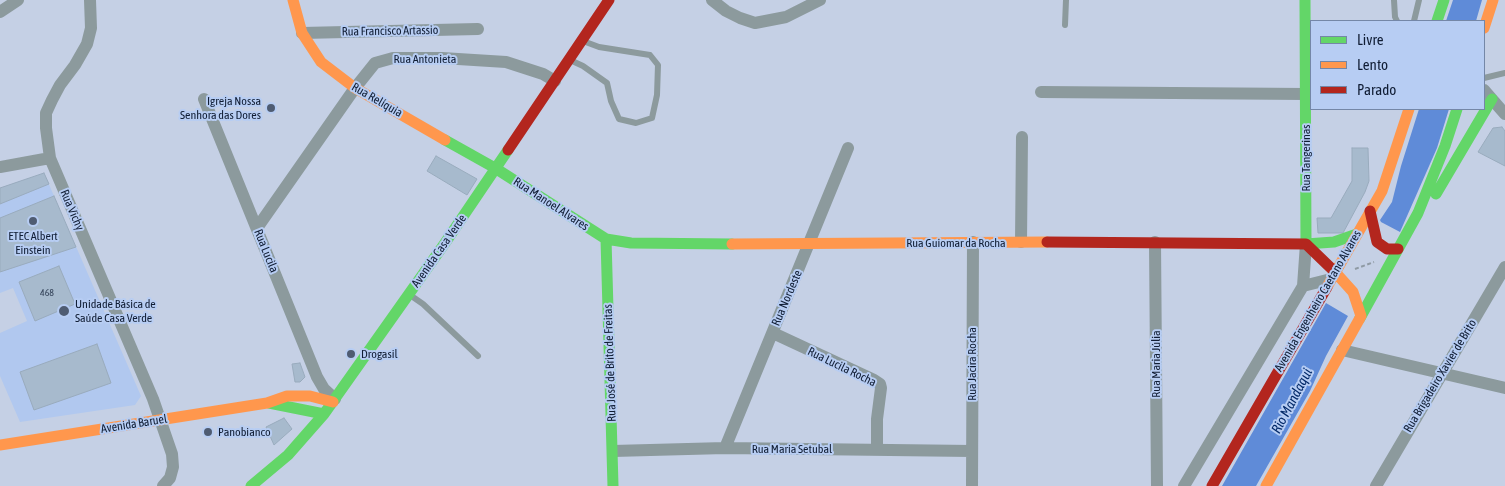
<!DOCTYPE html>
<meta charset="utf-8">
<style>
body{margin:0}
#map{position:relative;width:1505px;height:486px;overflow:hidden;background:#c5d0e5;font-family:"Asap Condensed",sans-serif}
canvas{display:block}
.legend{position:absolute;left:1310px;top:20px;width:175px;height:90px;box-sizing:border-box;background:#b7cdf3;border:1px solid #7487a7;margin:0;padding:6px 9px;list-style:none;font-size:15px;color:#101d34}
.legend li{display:flex;align-items:center;gap:10px;height:25px}
.legend b{width:25px;border:1px solid #7487a7}
</style>
<div id="map">
<canvas width="1505" height="486"></canvas>
<ul class="legend">
<li><b style="height:6px;background:#63d668"></b>Livre</li>
<li><b style="height:6px;background:#ff974d"></b>Lento</li>
<li><b style="height:6px;background:#b3261e"></b>Parado</li>
</ul>
</div>
<script>
const ctx = document.querySelector('canvas').getContext('2d');
ctx.lineJoin = 'round';
function fill(path, color) {
  ctx.fillStyle = color;
  ctx.fill(path, 'evenodd');
}
function poly(rows) {
  const path = new Path2D();
  for (const r of rows) {
    path.moveTo(r[0], r[1]);
    for (let i = 2; i < r.length; i += 2) path.lineTo(r[i], r[i + 1]);
  }
  return path;
}
function strokePath(path, color, width, dash) {
  ctx.strokeStyle = color;
  ctx.lineWidth = width;
  ctx.lineCap = dash ? 'butt' : 'round';
  ctx.setLineDash(dash || []);
  ctx.stroke(path);
}
function drawText(font, color, halo, rows, align = 'center') {
  ctx.font = font + ' "Asap Condensed",sans-serif';
  ctx.lineWidth = 4;
  ctx.setLineDash([]);
  ctx.textBaseline = 'middle';
  ctx.strokeStyle = halo;
  ctx.fillStyle = color;
  for (const [text, x, y, turn = 0] of rows) {
    ctx.save();
    ctx.translate(x, y);
    ctx.rotate((+turn || 0) * Math.PI / 180);
    ctx.textAlign = isNaN(turn) ? turn : align;
    if (halo) ctx.strokeText(text, 0, 0);
    ctx.fillText(text, 0, 0);
    ctx.restore();
  }
}
fill(poly([
 [44,173,141,396,135,405,20,422,0,376,0,333,27,321,13,288,0,293,0,188]
]), '#b1c8ef');
fill(poly([
 [1453,0,1482,0,1476,21,1446,21],
 [1419,109,1449,109,1437,148,1400,232,1381,222,1380,220,1392,202,1401,166],
 [1326,303,1348,316,1326,356,1310,391,1256,486,1222,486]
]), '#5f8bd8');
const building = poly([
 [1502,127,1505,131,1505,166,1478,152,1493,128,1502,127],
 [1352,148,1368,148,1369,181,1365,192,1343,233,1318,233,1317,218,1331,218,1352,181,1352,148],
 [436,156,477,179,467,195,427,171,436,156],
 [44,173,49,184,0,204,0,188,44,173],
 [54,196,76,247,0,272,0,218,54,196],
 [59,266,75,304,35,321,19,282,59,266],
 [97,344,111,383,34,410,20,372,97,344],
 [300,363,305,377,300,382,295,382,292,364,300,363],
 [284,418,292,429,274,445,266,427,284,418]
]);
fill(building, '#a7bacd');
strokePath(building, '#99abbd', 1);
strokePath(poly([
 [1355,269,1374,262]
]), '#8f9aa4', 2, [4, 2.5]);
strokePath(poly([
 [1394,0,1395,17,1397,21],
 [1414,21,1419,0],
 [1065,25,1066,0],
 [570,60,583,66,607,83,611,101,619,119,636,123,652,118,657,95,658,65,650,55,599,47,583,41],
 [1484,78,1505,73],
 [410,295,423,304,478,356]
]), '#8c9a9d', 6);
strokePath(poly([
 [90,0,91,28,87,44,75,65,60,85,52,100,46,113,46,128,50,158,153,399,172,454,173,467,170,478,163,486],
 [712,0,726,11,740,18,755,23,786,17,820,0],
 [0,12,18,0],
 [302,33,478,29],
 [1484,90,1505,114],
 [1041,92,1305,94],
 [204,99,317,377,324,389,335,399],
 [0,167,50,158],
 [257,228,355,88,375,63,393,58,442,58,506,62,543,74,555,81],
 [1021,242,1022,137],
 [1155,242,1157,486],
 [1303,286,1331,279],
 [773,333,874,380,880,384,881,388,877,419,877,450],
 [1342,350,1505,388],
 [725,448,848,148],
 [613,451,725,448,972,451],
 [972,486,973,242],
 [1184,486,1303,286,1306,244],
 [1376,486,1505,267]
]), '#8c9a9d', 12);
strokePath(poly([
 [1305,0,1306,244,1334,242,1357,234],
 [1437,21,1444,0],
 [445,140,495,168,606,239,631,243,732,244],
 [1436,194,1492,99],
 [606,239,613,486],
 [1360,318,1418,213,1445,146,1457,109],
 [269,403,324,414],
 [251,486,288,455,324,414,445,243,508,150]
]), '#63d668', 11);
strokePath(poly([
 [293,0,302,33,321,62,355,88,445,140],
 [1484,28,1493,0],
 [732,244,1047,242],
 [1335,272,1353,292,1361,316],
 [1327,287,1382,191,1409,109],
 [0,445,267,403,287,396,310,396,333,402],
 [1266,486,1360,318]
]), '#ff974d', 11);
strokePath(poly([
 [508,150,609,0],
 [1370,211,1377,242,1387,249,1398,249],
 [1047,242,1306,244,1335,272],
 [1212,486,1327,287]
]), '#b3261e', 11);
for (const [x, y, r, color] of [
 [271,108,5,"#4f5c72"],
 [33,221,5,"#4f5c72"],
 [64,311,6,"#4f5c72"],
 [351,354,5,"#4f5c72"],
 [208,432,5,"#4f5c72"]
]) {
  const dot = new Path2D();
  dot.arc(x, y, r, 0, 2 * Math.PI);
  ctx.fillStyle = color;
  ctx.fill(dot);
  strokePath(dot, '#b7cdf3', 2);
}
drawText('10px', '#38475d', null, [
 ["468",47,293]
]);
drawText('12px', '#101d34', '#b7cdf3', [
 ["Rua Francisco Artassio",390,31,-1],
 ["Rua Antonieta",425,59],
 ["Rua Relíquia",377,100,30],
 ["Rua Tangerinas",1306,158,-90],
 ["Rua Manoel Alvares",551,204,33],
 ["Rua Vichy",72,210,67],
 ["Rua Guiomar da Rocha",956,243],
 ["Rua Lucila",266,251,68],
 ["Avenida Casa Verde",439,251,-55],
 ["Rua Nordeste",787,298,-67],
 ["Avenida Engenheiro Caetano Alvares",1318,301,-60],
 ["Rua José de Brito de Freitas",610,363,-92],
 ["Rua Jacira Rocha",972,364,-90],
 ["Rua Maria Júlia",1156,364,-90],
 ["Rua Lucila Rocha",842,367,26],
 ["Rua Brigadeiro Xavier de Brito",1440,376,-59],
 ["Avenida Baruel",134,424,-9],
 ["Rua Maria Setubal",792,449]
]);
drawText('12px', '#101d34', '#b7cdf3', [
 ["Igreja Nossa",261,101,"right"],
 ["Senhora das Dores",261,115,"right"],
 ["ETEC Albert",33,236,"center"],
 ["Einstein",33,250,"center"],
 ["Unidade Básica de",75,304],
 ["Saúde Casa Verde",75,318],
 ["Drogasil",361,354],
 ["Panobianco",218,432]
], 'left');
drawText('italic 14px', '#042a69', '#b7cdf3', [
 ["Rio Mandaqui",1292,401,-62]
]);
</script>
